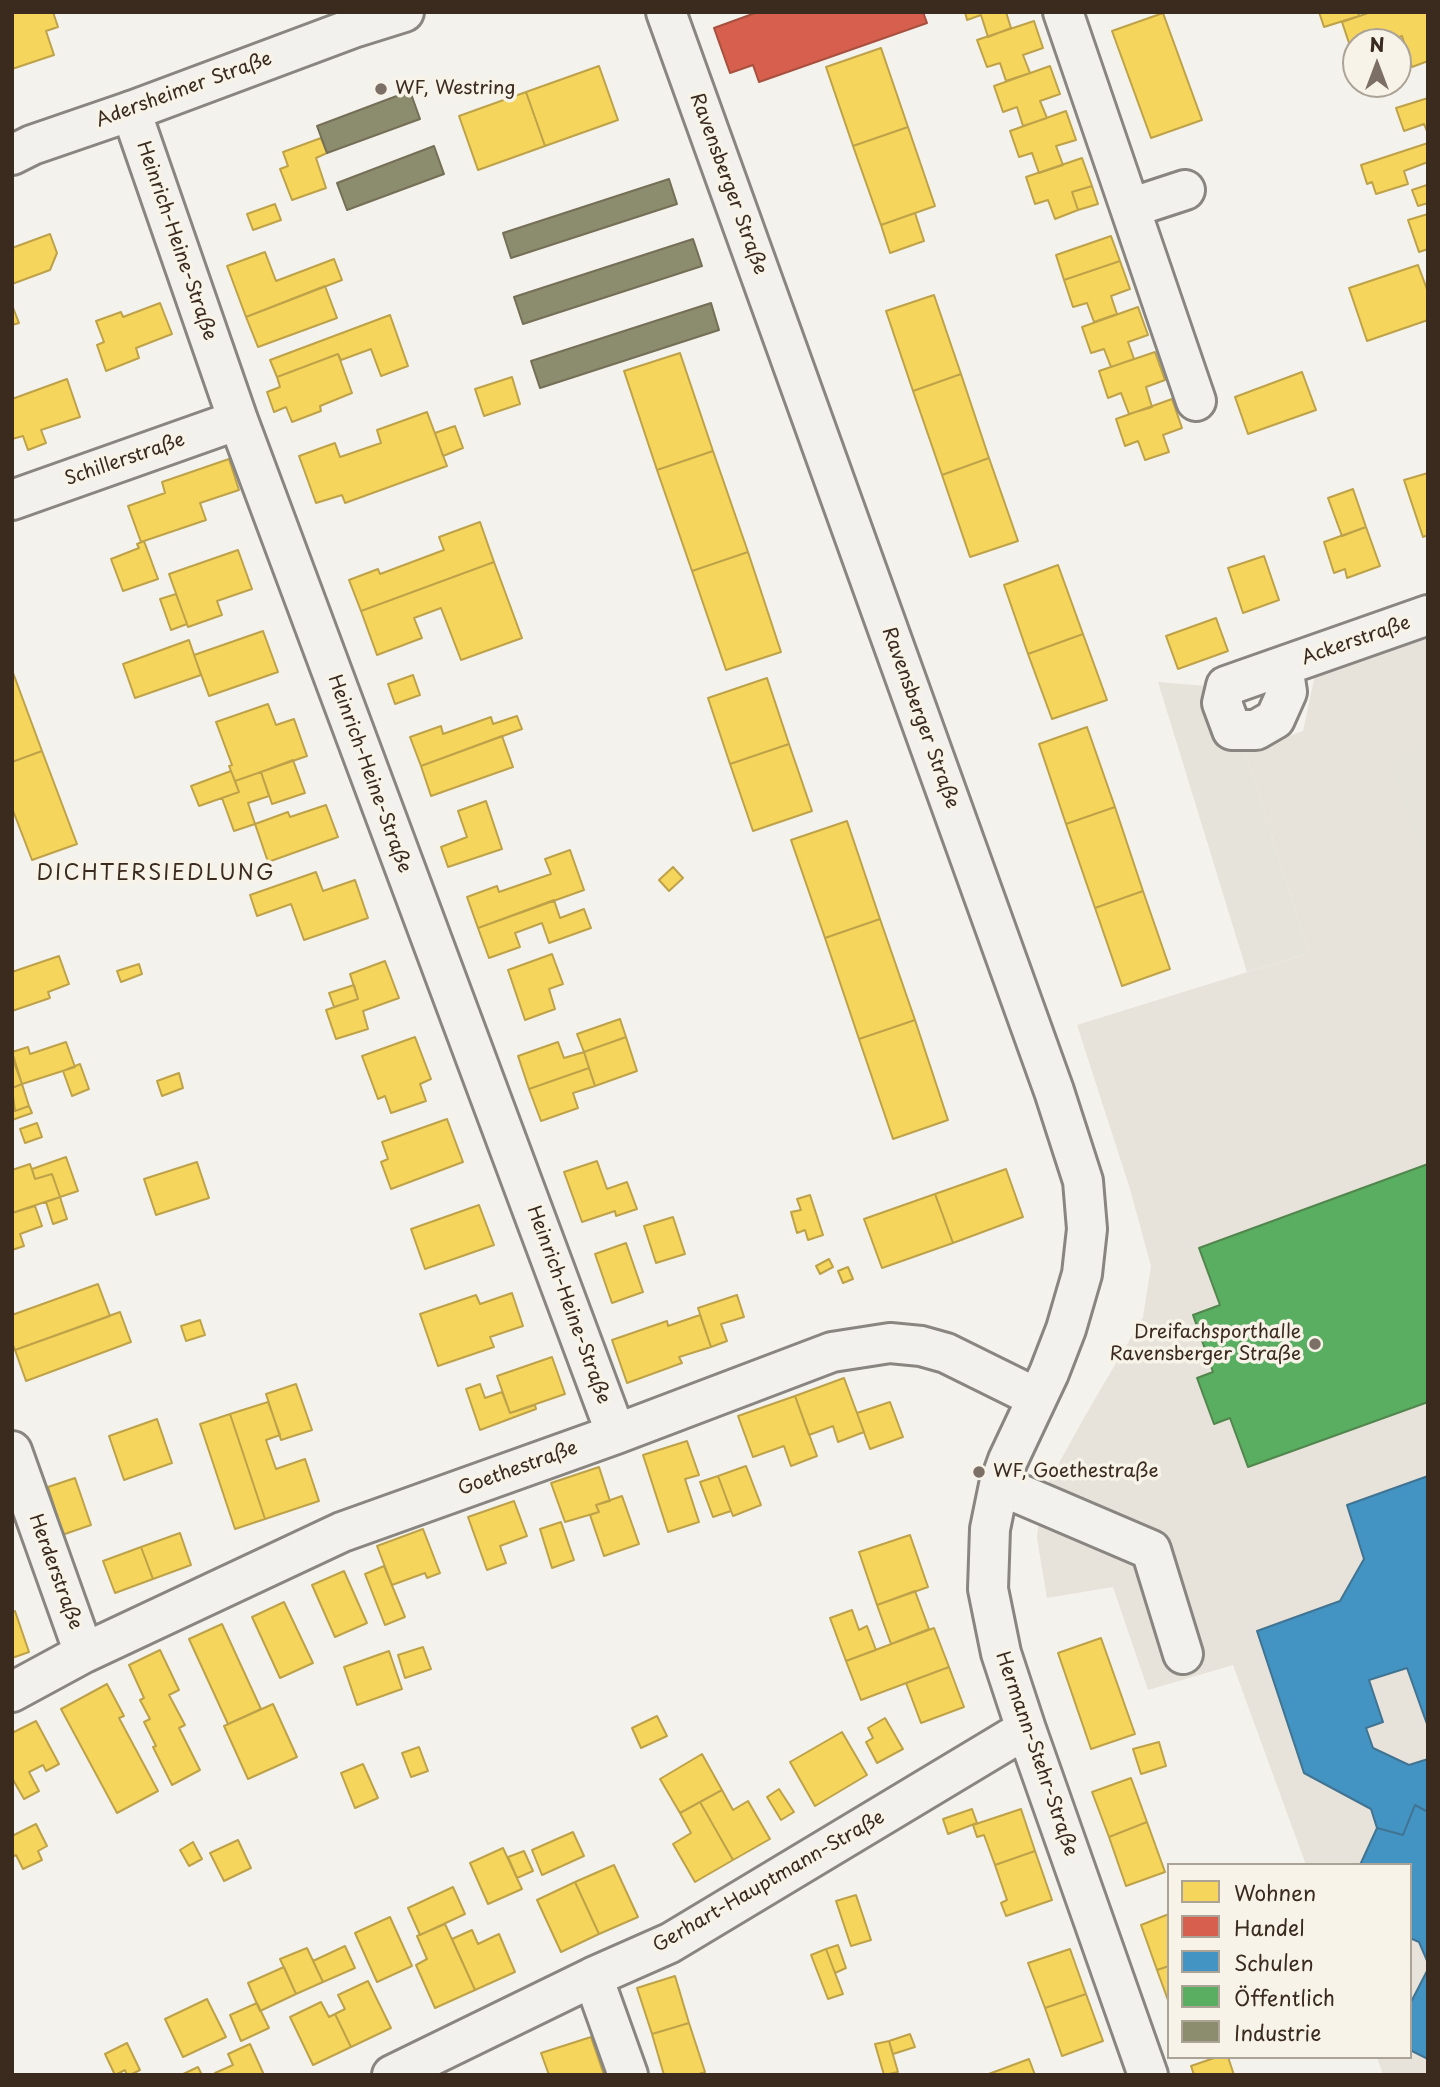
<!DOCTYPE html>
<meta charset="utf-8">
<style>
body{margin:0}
#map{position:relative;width:1440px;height:2087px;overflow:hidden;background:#f4f2ec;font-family:"Playpen Sans",sans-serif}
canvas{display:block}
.frame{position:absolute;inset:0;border:14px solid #3b2a1e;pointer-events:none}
.legend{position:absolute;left:1167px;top:1863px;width:245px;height:196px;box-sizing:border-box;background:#f7f3e8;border:2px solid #aca397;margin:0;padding:9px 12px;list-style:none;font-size:21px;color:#3b2a1e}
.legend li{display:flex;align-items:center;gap:14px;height:35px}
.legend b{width:35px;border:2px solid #aca397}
.north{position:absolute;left:1342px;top:28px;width:70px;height:70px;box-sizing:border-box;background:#f7f3e8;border:2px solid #aca397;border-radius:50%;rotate:0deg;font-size:19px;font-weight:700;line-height:28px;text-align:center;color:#3b2a1e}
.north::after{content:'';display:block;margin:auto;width:24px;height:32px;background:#7c7066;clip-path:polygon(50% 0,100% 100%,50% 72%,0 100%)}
</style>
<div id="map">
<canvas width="1440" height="2087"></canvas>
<div class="frame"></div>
<ul class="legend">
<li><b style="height:19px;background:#f6d55c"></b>Wohnen</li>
<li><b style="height:19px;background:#d6604d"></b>Handel</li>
<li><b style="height:19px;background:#4393c3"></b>Schulen</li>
<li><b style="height:19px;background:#5aae61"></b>Öffentlich</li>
<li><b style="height:19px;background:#8c8c6e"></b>Industrie</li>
</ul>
<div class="north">N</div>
</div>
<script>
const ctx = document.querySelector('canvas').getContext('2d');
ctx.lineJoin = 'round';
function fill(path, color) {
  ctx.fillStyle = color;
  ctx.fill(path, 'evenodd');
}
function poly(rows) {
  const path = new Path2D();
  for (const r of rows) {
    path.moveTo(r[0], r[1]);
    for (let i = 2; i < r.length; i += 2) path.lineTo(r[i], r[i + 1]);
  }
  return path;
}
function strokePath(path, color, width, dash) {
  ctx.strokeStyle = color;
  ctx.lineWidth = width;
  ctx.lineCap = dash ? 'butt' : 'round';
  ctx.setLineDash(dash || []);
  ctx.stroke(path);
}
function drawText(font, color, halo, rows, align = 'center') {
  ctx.font = font + ' "Playpen Sans",sans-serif';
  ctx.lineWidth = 7;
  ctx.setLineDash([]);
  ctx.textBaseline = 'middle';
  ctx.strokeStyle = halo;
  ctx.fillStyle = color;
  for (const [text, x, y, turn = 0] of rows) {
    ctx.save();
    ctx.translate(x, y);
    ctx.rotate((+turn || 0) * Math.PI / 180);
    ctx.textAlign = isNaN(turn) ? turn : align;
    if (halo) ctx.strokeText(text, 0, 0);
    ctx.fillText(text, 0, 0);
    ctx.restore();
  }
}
fill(poly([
 [1428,638,1428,2075,1383,2075,1377,2057,1410,2057,1410,1865,1306,1865,1233,1665,1148,1690,1113,1587,1047,1598,1037,1538,1042,1494,1085,1416,1143,1317,1151,1266,1130,1189,1077,1025,1309,953,1245,752,1303,731,1315,675]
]), '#e7e2da');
fill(poly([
 [1158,682,1206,686,1223,740,1245,752,1309,953,1247,972],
 [1428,744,1428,870,1388,762]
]), '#e6e3da');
const homes = poly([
 [12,12,53,12,58,27,46,31,54,55,12,69,12,12],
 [965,12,1006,12,1011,28,988,37,981,15,967,20,965,12],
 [1319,12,1358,12,1359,16,1324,27,1319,12],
 [1371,12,1428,12,1428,61,1412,67,1402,36,1384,42,1356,42,1356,51,1352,52,1342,22,1371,12],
 [1163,13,1202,120,1151,138,1112,31,1163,13],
 [1034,21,1043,48,1023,55,1030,73,1006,81,1000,63,987,67,977,40,1034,21],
 [881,48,908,127,853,146,826,67,881,48],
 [599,66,618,120,545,146,526,92,599,66],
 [1050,66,1060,94,1040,101,1047,118,1023,126,1017,107,1003,112,994,86,1050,66],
 [526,92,545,146,478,170,459,116,526,92],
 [1428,98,1428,134,1424,124,1404,131,1396,108,1428,98],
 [1066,111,1076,140,1056,146,1063,165,1039,173,1032,153,1019,157,1010,131,1066,111],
 [908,127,935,206,881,225,853,146,908,127],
 [321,138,327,153,316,158,326,188,292,200,280,169,288,166,283,152,321,138],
 [1428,143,1428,162,1404,171,1408,184,1376,194,1372,182,1367,184,1361,165,1428,143],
 [1082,158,1092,186,1072,192,1078,210,1055,219,1048,200,1035,204,1026,177,1082,158],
 [1427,185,1428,203,1418,206,1412,190,1427,185],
 [1092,186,1098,204,1078,210,1072,192,1092,186],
 [275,204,281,220,253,230,247,214,275,204],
 [915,213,924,241,890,253,881,225,915,213],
 [1428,214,1428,249,1419,252,1408,220,1428,214],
 [50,234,57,253,50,270,12,284,12,248,50,234],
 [1111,236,1120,261,1064,280,1056,255,1111,236],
 [265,252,276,281,334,259,342,280,246,317,227,266,265,252],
 [1120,261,1130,289,1111,296,1117,314,1094,322,1087,303,1073,307,1064,280,1120,261],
 [1418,265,1428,292,1428,320,1367,341,1349,288,1418,265],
 [325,286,337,318,258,347,246,317,325,286],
 [934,295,961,374,913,391,886,311,934,295],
 [160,303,172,334,136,348,139,358,106,371,97,345,104,342,96,321,121,312,123,317,160,303],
 [12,305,19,323,12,325,12,305],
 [1138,307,1148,335,1128,342,1134,359,1111,367,1104,349,1091,353,1082,327,1138,307],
 [390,315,408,366,381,376,371,349,341,360,338,354,277,377,270,360,390,315],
 [1155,352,1165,380,1146,387,1152,407,1129,414,1121,393,1108,398,1099,371,1155,352],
 [680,353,713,451,657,470,624,371,680,353],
 [338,354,352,393,320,406,321,411,292,422,286,407,274,412,267,392,280,387,277,377,338,354],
 [1302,372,1316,410,1248,434,1235,397,1302,372],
 [961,374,989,458,942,475,913,391,961,374],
 [512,377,520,404,484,416,475,389,512,377],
 [67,379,80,417,41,430,46,443,28,450,23,436,12,439,12,399,67,379],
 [1172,399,1182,428,1163,435,1169,452,1145,460,1138,441,1125,446,1116,419,1172,399],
 [427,412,447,466,345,503,342,495,316,503,299,456,335,443,340,457,381,443,377,430,427,412],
 [455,426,463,448,443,456,435,433,455,426],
 [713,451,748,552,692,571,657,470,713,451],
 [989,458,1018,541,970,557,942,475,989,458],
 [229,459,239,490,200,503,206,520,141,542,128,506,165,493,162,482,229,459],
 [1428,473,1428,535,1423,537,1404,480,1428,473],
 [1353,489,1366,527,1342,536,1328,498,1353,489],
 [480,522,494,562,361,611,349,580,378,569,380,574,444,550,439,537,480,522],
 [1366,527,1380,566,1347,578,1345,569,1334,573,1324,542,1366,527],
 [144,541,158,579,123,591,111,559,139,548,137,544,144,541],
 [238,550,252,589,217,601,222,615,188,627,169,574,238,550],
 [748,552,781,652,726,670,692,571,748,552],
 [1264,556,1279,600,1243,613,1228,568,1264,556],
 [494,562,522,638,461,660,441,608,414,618,422,638,377,655,361,611,494,562],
 [1058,565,1083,634,1028,654,1004,585,1058,565],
 [176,594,187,624,171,630,160,599,176,594],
 [1216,618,1228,651,1178,669,1166,636,1216,618],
 [263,631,278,672,209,696,194,655,263,631],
 [1083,634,1107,700,1052,719,1028,654,1083,634],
 [189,640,201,675,135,698,123,664,189,640],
 [12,670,42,751,12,762,12,670],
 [413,675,420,695,395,704,388,684,413,675],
 [767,678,789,744,730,764,708,698,767,678],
 [268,704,276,725,294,719,307,756,235,781,229,766,232,765,216,722,268,704],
 [517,716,522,729,421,766,410,737,441,726,443,734,491,717,493,724,517,716],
 [1087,727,1115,807,1066,824,1039,744,1087,727],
 [502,736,513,767,431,796,421,766,502,736],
 [789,744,812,811,753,831,730,764,789,744],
 [42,751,77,844,32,860,12,808,12,762,42,751],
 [293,760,305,793,272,804,261,772,293,760],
 [231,771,239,792,199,806,191,786,231,771],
 [261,772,269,796,248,803,255,824,234,831,222,798,239,792,235,781,261,772],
 [486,801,502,849,448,867,441,847,467,837,458,811,486,801],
 [326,805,338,837,268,862,255,824,288,812,290,817,326,805],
 [1115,807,1143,891,1095,908,1066,824,1115,807],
 [847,821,880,919,825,938,791,840,847,821],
 [570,850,584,890,478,928,467,897,497,886,499,892,551,874,545,859,570,850],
 [673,867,683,878,669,891,659,880,673,867],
 [316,872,323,891,355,880,368,918,304,940,291,904,257,916,250,895,316,872],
 [1143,891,1170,969,1122,986,1095,908,1143,891],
 [554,900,560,918,584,909,591,928,549,943,542,923,515,933,520,947,489,958,478,928,554,900],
 [880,919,915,1020,859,1039,825,938,880,919],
 [552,954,563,984,549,989,555,1009,525,1020,508,970,552,954],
 [59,956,69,984,48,992,50,998,12,1011,12,972,59,956],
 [385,961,399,998,363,1011,368,1029,336,1039,326,1010,358,999,350,974,385,961],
 [139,964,142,974,121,982,117,971,139,964],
 [354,985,358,999,334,1007,329,993,354,985],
 [620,1019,626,1037,584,1052,577,1034,620,1019],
 [915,1020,948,1120,893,1139,859,1039,915,1020],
 [415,1037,431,1079,420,1084,426,1101,391,1113,385,1096,378,1099,362,1056,415,1037],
 [626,1037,637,1071,595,1086,584,1052,626,1037],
 [66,1042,75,1067,22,1084,12,1052,28,1047,30,1054,66,1042],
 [558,1042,564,1058,584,1052,589,1068,529,1089,518,1056,558,1042],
 [12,1057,22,1084,12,1088,12,1057],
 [80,1064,89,1089,72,1096,63,1071,80,1064],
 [589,1068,595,1086,573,1093,578,1108,541,1121,529,1089,589,1068],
 [179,1073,183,1088,162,1096,157,1081,179,1073],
 [22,1084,29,1106,15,1111,12,1088,22,1084],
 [12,1104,15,1111,29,1106,32,1113,12,1120,12,1104],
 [447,1119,463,1162,391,1189,381,1162,388,1159,382,1142,447,1119],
 [37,1123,42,1137,25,1143,20,1129,37,1123],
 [66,1157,78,1191,60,1197,52,1174,35,1179,32,1169,66,1157],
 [597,1161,607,1189,627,1182,637,1209,616,1216,615,1211,582,1222,564,1172,597,1161],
 [197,1162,209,1198,156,1215,144,1179,197,1162],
 [30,1164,35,1179,52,1174,60,1197,12,1213,12,1170,30,1164],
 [1006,1169,1023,1217,953,1243,935,1194,1006,1169],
 [935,1194,953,1243,882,1268,864,1219,935,1194],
 [810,1195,823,1235,808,1240,805,1230,797,1233,791,1212,801,1210,797,1199,810,1195],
 [60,1197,67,1219,53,1224,46,1202,60,1197],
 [479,1205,494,1245,425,1269,411,1229,479,1205],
 [35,1206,42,1226,20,1234,24,1246,12,1250,12,1213,35,1206],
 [673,1217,685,1254,656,1263,644,1226,673,1217],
 [626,1243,643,1292,612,1303,595,1254,626,1243],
 [829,1259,833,1267,820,1274,816,1266,829,1259],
 [848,1267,853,1279,843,1283,838,1271,848,1267],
 [98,1284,110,1316,15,1350,12,1343,12,1315,98,1284],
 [512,1293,523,1326,490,1337,494,1347,438,1366,420,1314,476,1295,480,1304,512,1293],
 [737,1295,744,1317,721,1324,727,1341,711,1347,698,1308,737,1295],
 [120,1312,131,1342,26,1381,15,1350,120,1312],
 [700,1315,711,1347,679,1357,682,1363,627,1383,612,1340,667,1321,668,1326,700,1315],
 [200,1320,205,1335,186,1341,181,1326,200,1320],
 [552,1357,565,1394,510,1413,497,1376,552,1357],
 [844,1378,864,1432,838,1442,833,1426,809,1435,795,1396,844,1378],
 [296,1384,312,1430,281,1440,266,1394,296,1384],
 [480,1384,485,1398,502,1392,510,1413,535,1405,536,1409,480,1430,466,1389,480,1384],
 [795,1396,817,1456,791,1466,784,1446,753,1457,738,1416,795,1396],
 [268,1402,280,1435,266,1440,276,1469,305,1459,319,1501,265,1519,230,1414,268,1402],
 [890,1402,903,1437,870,1449,857,1413,890,1402],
 [230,1414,265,1519,235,1529,200,1424,230,1414],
 [157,1419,172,1463,124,1480,109,1436,157,1419],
 [687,1441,699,1475,685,1479,699,1522,668,1532,643,1455,687,1441],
 [746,1466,761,1505,733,1516,718,1476,746,1466],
 [599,1467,610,1501,596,1505,599,1512,565,1522,551,1483,599,1467],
 [718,1476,731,1511,713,1517,700,1482,718,1476],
 [75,1478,91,1525,59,1536,49,1511,55,1509,48,1487,75,1478],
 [622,1496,639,1544,604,1556,590,1515,599,1512,596,1505,622,1496],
 [514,1501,527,1536,500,1546,506,1563,487,1570,468,1517,514,1501],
 [561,1522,574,1560,552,1568,540,1529,561,1522],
 [423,1529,440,1573,427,1578,425,1573,392,1585,377,1546,423,1529],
 [180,1533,191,1565,153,1579,141,1547,180,1533],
 [910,1535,928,1587,877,1605,859,1552,910,1535],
 [141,1547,153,1579,115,1593,103,1561,141,1547],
 [384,1566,405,1617,385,1625,365,1574,384,1566],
 [344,1571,367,1623,335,1637,312,1585,344,1571],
 [915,1591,929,1629,891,1644,877,1605,915,1591],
 [284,1602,313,1663,280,1678,252,1617,284,1602],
 [852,1610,859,1630,867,1626,876,1650,846,1661,830,1618,852,1610],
 [15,1611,29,1652,12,1658,12,1612,15,1611],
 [222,1624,261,1709,228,1724,189,1639,222,1624],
 [934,1628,949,1667,861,1700,846,1661,934,1628],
 [1101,1638,1135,1734,1091,1749,1058,1653,1101,1638],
 [423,1647,431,1669,405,1678,398,1655,423,1647],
 [160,1650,179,1690,169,1695,185,1725,179,1728,200,1770,172,1785,153,1747,156,1746,144,1722,150,1719,140,1700,144,1698,129,1665,160,1650],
 [389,1651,402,1689,357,1705,344,1667,389,1651],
 [949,1667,964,1707,921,1723,906,1683,949,1667],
 [107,1684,124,1716,119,1718,158,1791,117,1813,61,1709,107,1684],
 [273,1704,297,1757,248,1779,224,1726,273,1704],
 [657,1716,667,1736,641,1748,632,1728,657,1716],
 [885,1718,903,1749,877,1763,866,1742,873,1738,868,1728,885,1718],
 [36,1721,59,1764,46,1771,43,1765,29,1772,39,1791,24,1799,12,1778,12,1733,36,1721],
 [842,1732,867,1775,815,1806,790,1762,842,1732],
 [1159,1742,1166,1766,1141,1774,1133,1749,1159,1742],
 [419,1747,428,1771,411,1777,402,1753,419,1747],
 [702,1754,722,1790,680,1813,660,1779,702,1754],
 [363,1764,378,1798,355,1808,341,1773,363,1764],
 [1131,1778,1147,1822,1109,1837,1092,1792,1131,1778],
 [779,1789,794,1812,781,1820,767,1797,779,1789],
 [722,1790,733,1810,748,1801,770,1839,733,1860,700,1802,722,1790],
 [700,1802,733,1860,695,1882,673,1844,691,1833,680,1813,700,1802],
 [972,1809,977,1823,948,1834,943,1819,972,1809],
 [1021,1809,1035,1851,995,1865,984,1835,977,1837,973,1825,1021,1809],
 [1147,1822,1165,1872,1126,1886,1109,1837,1147,1822],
 [36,1824,47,1846,38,1851,42,1860,23,1869,16,1855,12,1857,12,1836,36,1824],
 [573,1832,584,1856,542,1875,532,1850,573,1832],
 [238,1840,251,1868,224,1881,210,1853,238,1840],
 [193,1842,202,1859,189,1866,180,1850,193,1842],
 [503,1848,522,1889,488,1904,470,1863,503,1848],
 [524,1851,533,1871,517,1878,508,1857,524,1851],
 [1035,1851,1052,1900,1006,1916,1001,1903,1007,1900,995,1865,1035,1851],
 [614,1865,638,1917,599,1934,575,1882,614,1865],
 [575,1882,599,1934,561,1952,537,1900,575,1882],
 [453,1887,465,1914,420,1935,408,1908,453,1887],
 [856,1895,871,1940,851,1946,836,1901,856,1895],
 [1169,1914,1169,1966,1157,1970,1141,1925,1169,1914],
 [390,1917,412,1966,377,1982,355,1933,390,1917],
 [445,1924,475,1990,435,2008,416,1965,427,1959,417,1936,445,1924],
 [472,1930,478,1944,499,1934,515,1972,475,1990,452,1939,472,1930],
 [838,1945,846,1968,835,1973,826,1949,838,1945],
 [345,1946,355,1968,323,1982,313,1961,345,1946],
 [307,1948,323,1982,296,1994,280,1959,307,1948],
 [826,1949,843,1994,828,1999,811,1955,826,1949],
 [1070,1949,1086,1994,1045,2008,1028,1963,1070,1949],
 [1169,1966,1169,2003,1157,1970,1169,1966],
 [284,1967,296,1994,260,2011,248,1983,284,1967],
 [675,1976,689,2023,652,2034,637,1988,675,1976],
 [368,1981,391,2028,351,2047,335,2014,345,2009,338,1995,368,1981],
 [1086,1994,1103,2041,1062,2056,1045,2008,1086,1994],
 [207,1999,226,2037,183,2057,165,2019,207,1999],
 [321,2002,329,2017,335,2014,351,2047,313,2065,290,2017,321,2002],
 [257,2003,269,2028,241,2041,230,2015,257,2003],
 [689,2023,705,2072,696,2075,664,2075,652,2034,689,2023],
 [910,2034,915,2047,893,2054,889,2041,910,2034],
 [591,2037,604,2075,549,2075,541,2053,591,2037],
 [889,2041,898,2072,884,2075,875,2044,889,2041],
 [127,2043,140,2070,130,2075,127,2075,125,2070,115,2075,105,2054,127,2043],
 [250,2044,264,2075,216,2075,215,2073,233,2065,228,2054,250,2044],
 [1217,2057,1228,2057,1234,2075,1194,2075,1191,2066,1217,2057],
 [1029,2059,1035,2075,986,2075,1029,2059],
 [198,2067,202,2075,181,2075,198,2067]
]);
fill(homes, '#f6d55c');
strokePath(homes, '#bea249', 2);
const shops = poly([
 [758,12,923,12,927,23,759,82,753,65,730,73,714,28,758,12]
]);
fill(shops, '#d6604d');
strokePath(shops, '#a8503f', 2);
const schools = poly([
 [1428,1476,1428,1727,1407,1668,1369,1680,1383,1722,1366,1728,1373,1748,1409,1765,1428,1759,1428,1812,1415,1805,1403,1835,1377,1828,1371,1809,1304,1773,1257,1631,1340,1601,1364,1559,1347,1505,1428,1476],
 [1415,1805,1428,1812,1428,1963,1419,1942,1410,1938,1410,1865,1360,1865,1377,1828,1403,1835,1415,1805],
 [1428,1969,1428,2059,1410,2050,1410,2004,1428,1969]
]);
fill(schools, '#4393c3');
strokePath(schools, '#417492', 2);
const public = poly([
 [1428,1164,1428,1402,1248,1467,1230,1418,1214,1424,1197,1378,1213,1372,1193,1315,1220,1305,1199,1248,1428,1164]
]);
fill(public, '#5aae61');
strokePath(public, '#51864d', 2);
const industry = poly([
 [410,91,420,119,327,153,317,126,410,91],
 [434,146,444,174,347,210,337,183,434,146],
 [669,179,677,204,511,258,503,233,669,179],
 [693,239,702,266,523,324,514,297,693,239],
 [711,303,719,330,540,388,531,361,711,303]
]);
fill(industry, '#8c8c6e');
strokePath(industry, '#746f56', 2);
const minor = poly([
 [666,12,1054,1091,1083,1181,1087,1229,1082,1274,1066,1329,1049,1373,1008,1460,999,1485,990,1529,988,1589,1001,1653,1026,1729,1148,2075],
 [1063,12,1196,401],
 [131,111,238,420,616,1434],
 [1130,208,1185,190],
 [12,500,238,420],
 [1283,666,1287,692,1275,719,1256,730,1232,730,1222,703,1226,686,1428,615],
 [12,1451,84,1653],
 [999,1485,1151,1550,1183,1654],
 [12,1692,84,1653,342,1532,616,1434,832,1352,890,1343,921,1346,946,1353,1037,1398],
 [593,1977,628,2075],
 [392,2075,593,1977,670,1943,1026,1729]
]);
const major = poly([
 [12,155,32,145,131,111,356,27,404,12]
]);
strokePath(minor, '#898580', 44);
strokePath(major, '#898580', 44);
strokePath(minor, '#f2f1ed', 38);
strokePath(major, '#f2f1ed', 38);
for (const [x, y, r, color] of [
 [381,89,7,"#7c7066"],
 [1315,1344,7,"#7c7066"],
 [979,1472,7,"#7c7066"]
]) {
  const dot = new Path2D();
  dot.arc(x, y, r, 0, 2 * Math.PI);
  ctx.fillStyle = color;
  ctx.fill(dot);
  strokePath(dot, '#f7f3e8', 2.5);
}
drawText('19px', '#3b2a1e', '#f7f3e8', [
 ["WF, Westring",395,89],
 ["Dreifachsporthalle",1301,1333,"right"],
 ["Ravensberger Straße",1301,1355,"right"],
 ["WF, Goethestraße",993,1472]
], 'left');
drawText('19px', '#3b2a1e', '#f7f3e8', [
 ["Adersheimer Straße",184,90,-20],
 ["Ravensberger Straße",728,184,70],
 ["Heinrich-Heine-Straße",176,241,71],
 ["Schillerstraße",125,460,-19],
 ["Ackerstraße",1356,641,-19],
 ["Ravensberger Straße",920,718,70],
 ["Heinrich-Heine-Straße",369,774,70],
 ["Heinrich-Heine-Straße",568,1305,70],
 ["Goethestraße",518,1469,-20],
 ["Herderstraße",55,1572,70],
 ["Hermann-Stehr-Straße",1036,1754,71],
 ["Gerhart-Hauptmann-Straße",769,1882,-30]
]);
ctx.letterSpacing = '2px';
drawText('21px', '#3b2a1e', '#f7f3e8', [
 ["DICHTERSIEDLUNG",156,874]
]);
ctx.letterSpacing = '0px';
</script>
